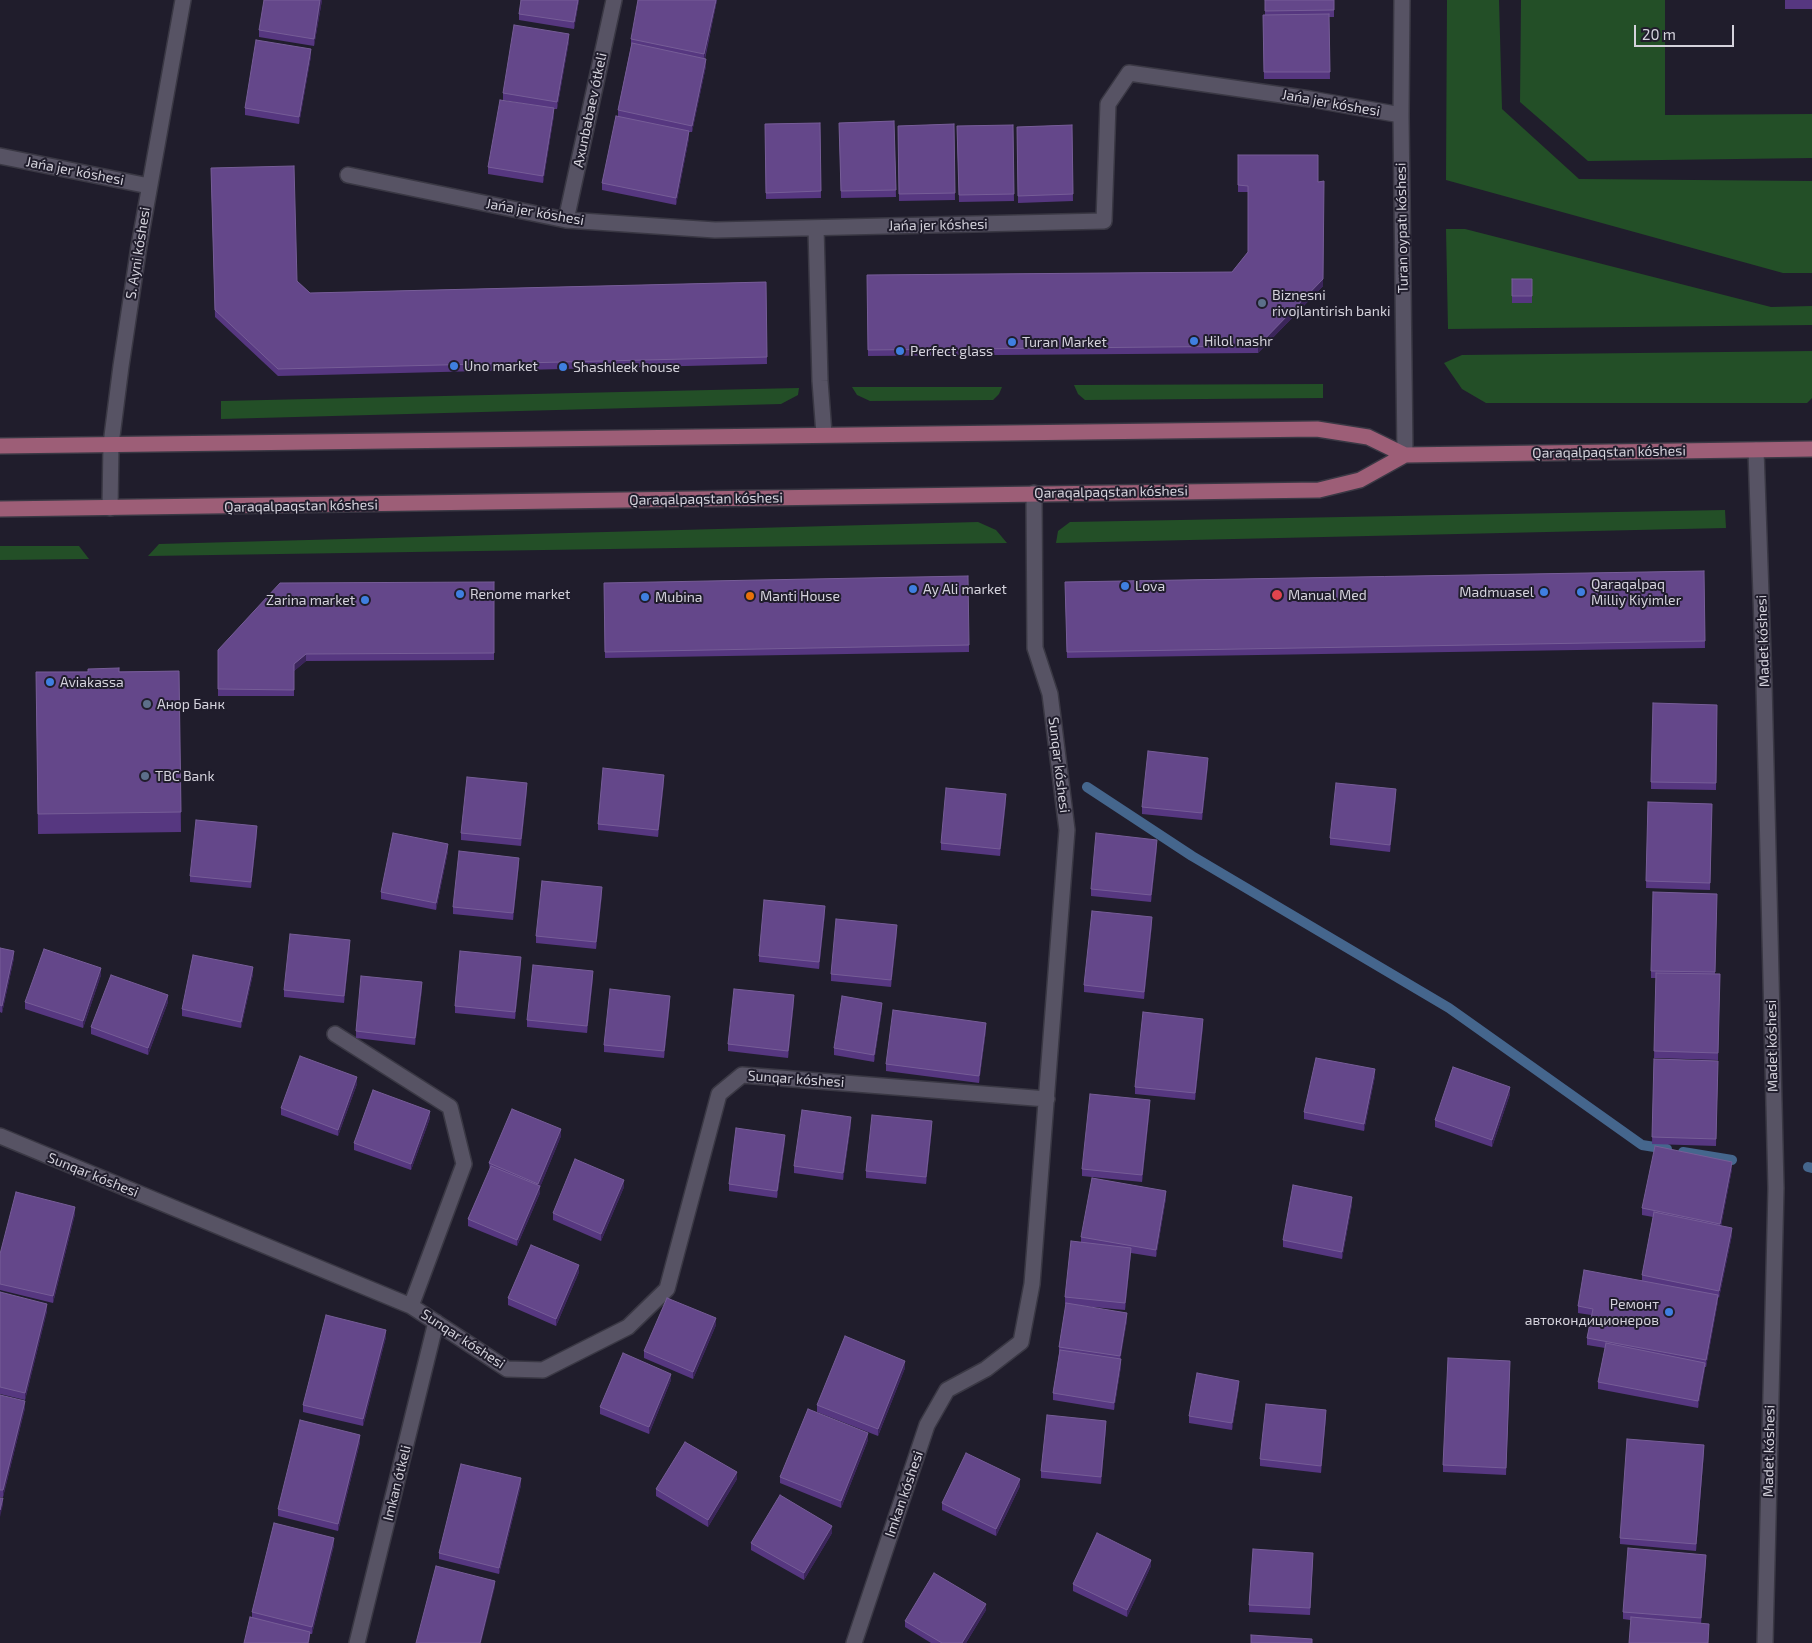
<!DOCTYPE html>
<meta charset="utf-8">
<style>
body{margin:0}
#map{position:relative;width:1812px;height:1643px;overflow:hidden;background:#201d2c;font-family:"Exo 2",sans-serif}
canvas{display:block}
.scale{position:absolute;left:1634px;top:25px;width:100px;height:22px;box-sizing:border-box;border:2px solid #d4d2dc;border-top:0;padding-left:6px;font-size:15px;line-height:18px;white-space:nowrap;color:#d4d2dc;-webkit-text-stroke:4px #201d2c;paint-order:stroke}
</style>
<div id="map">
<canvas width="1812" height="1643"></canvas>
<div class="scale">20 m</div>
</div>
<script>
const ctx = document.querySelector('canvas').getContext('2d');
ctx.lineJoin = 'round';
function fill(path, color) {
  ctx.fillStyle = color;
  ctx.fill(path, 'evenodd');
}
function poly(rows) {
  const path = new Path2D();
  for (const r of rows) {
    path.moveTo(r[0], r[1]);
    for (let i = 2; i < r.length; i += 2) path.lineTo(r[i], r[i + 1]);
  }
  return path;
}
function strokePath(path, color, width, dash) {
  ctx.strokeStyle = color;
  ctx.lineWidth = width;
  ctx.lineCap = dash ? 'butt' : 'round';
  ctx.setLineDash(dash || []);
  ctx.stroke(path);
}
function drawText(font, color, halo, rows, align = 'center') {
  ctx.font = font + ' "Exo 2",sans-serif';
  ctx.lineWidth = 4;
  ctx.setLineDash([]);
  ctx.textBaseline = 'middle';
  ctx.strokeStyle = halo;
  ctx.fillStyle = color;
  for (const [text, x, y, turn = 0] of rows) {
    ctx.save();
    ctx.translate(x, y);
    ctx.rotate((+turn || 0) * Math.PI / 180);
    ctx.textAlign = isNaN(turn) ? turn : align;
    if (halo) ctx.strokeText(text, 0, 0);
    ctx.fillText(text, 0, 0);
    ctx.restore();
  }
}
fill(poly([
 [1447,0,1499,0,1502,109,1579,179,1812,181,1812,273,1783,273,1446,180],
 [1521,0,1665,0,1665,115,1812,114,1812,158,1588,161,1520,102],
 [1446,229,1465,229,1771,307,1812,306,1812,325,1448,329],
 [1812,351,1812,398,1807,403,1486,403,1462,389,1444,363,1462,355],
 [1323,384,1323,398,1085,400,1078,394,1074,385],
 [852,387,1002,387,999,394,993,400,870,401,857,395],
 [799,388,798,395,781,404,221,419,221,401],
 [1725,510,1726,528,1056,543,1058,531,1070,522],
 [978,522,996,530,1007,543,148,556,159,544],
 [0,546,79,546,89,559,0,560]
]), '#234f27');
strokePath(poly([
 [1087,787,1192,856,1449,1008,1642,1145,1667,1149],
 [1683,1152,1732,1160],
 [1808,1167,1812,1168]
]), '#45668d', 10);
const minor = poly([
 [1402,0,1401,115,1405,455],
 [0,156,149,186],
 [348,175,566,220,715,230,1104,221,1108,104,1129,73,1310,99,1401,115],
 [566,220,614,0],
 [816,228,820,381,824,434],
 [1756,450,1764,683,1776,1188,1765,1643],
 [110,508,111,444,121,366,139,246,183,0],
 [335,1034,450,1107,464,1164,411,1306],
 [0,1136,411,1306,507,1369,543,1370,628,1327,667,1289,719,1094,742,1075,1047,1099],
 [357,1643,436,1322],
 [854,1643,927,1425,947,1390,986,1369,1021,1342,1032,1284,1067,830,1050,694,1035,648,1034,493]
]);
const major = poly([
 [0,446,1317,429,1368,437,1405,455,1812,449],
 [0,509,1319,490,1360,480,1405,455]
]);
strokePath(minor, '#3a3844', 18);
strokePath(major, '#3a3844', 18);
strokePath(minor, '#575364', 15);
strokePath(major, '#9d5e77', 15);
fill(poly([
 [322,0,314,46,259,37,259,30],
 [521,0,579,0,574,29,519,20,519,14],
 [717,0,705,59,706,66,692,132,689,132,689,138,676,205,602,190,602,183,618,116,618,110,631,46,631,39],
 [1265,0,1334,10,1334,17,1329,17,1330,79,1264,79,1263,15,1265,15],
 [1785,0,1812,0,1812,9,1785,9],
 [569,41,557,109,554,109,554,115,543,183,488,174,488,167,543,107,503,100,503,93],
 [311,56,299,124,245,115,245,108],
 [894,121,896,197,841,198,839,123],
 [820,123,821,198,766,199,765,124],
 [954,124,955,200,899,201,898,126],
 [1013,125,1014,201,959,202,957,126],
 [1072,125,1073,201,1018,203,1017,127],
 [1238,155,1318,182,1323,286,1258,353,868,356,867,275,1232,272,1248,252,1248,192,1238,192],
 [211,168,297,281,310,293,766,282,767,364,278,376,215,317],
 [1512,279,1532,279,1532,303,1512,303],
 [1704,571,1705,648,1067,658,1065,582],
 [494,582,494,660,306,661,294,671,294,696,218,696,218,650],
 [604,583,969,645,969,652,605,658],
 [179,671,181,832,38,834,36,672],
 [1717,705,1716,790,1651,789,1651,782],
 [1208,765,1202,820,1142,814,1142,807],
 [664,782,658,837,598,830,598,824],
 [527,790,521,846,461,840,461,833],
 [1396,796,1390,852,1330,845,1330,838],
 [1006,801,1000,856,941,850,941,843],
 [1648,802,1712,804,1710,890,1646,888],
 [257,833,251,888,190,882,190,876],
 [1157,847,1151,902,1091,896,1091,889],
 [448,851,436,910,381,899,381,892],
 [519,864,513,920,453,914,453,907],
 [602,894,596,949,536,943,536,936],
 [1717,894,1715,974,1720,974,1718,1060,1654,1058,1656,978,1651,978,1651,971],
 [825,913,819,969,759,962,759,956],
 [1152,924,1144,999,1084,992,1084,985],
 [897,932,891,987,831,981,831,974],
 [350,947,344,1003,284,997,284,990],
 [0,948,14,958,2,1013,0,1012],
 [521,964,515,1019,455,1013,455,1006],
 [253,974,241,1028,182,1016,182,1009],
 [101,975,83,1028,25,1009,25,1002],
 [593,978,587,1033,527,1027,527,1020],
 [422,989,415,1045,356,1038,356,1031],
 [168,1002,148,1055,91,1034,91,1027],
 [794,1002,788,1058,728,1051,728,1044],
 [670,1003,664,1058,604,1052,604,1045],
 [882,1009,874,1062,834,1055,834,1048],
 [1203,1026,1195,1100,1135,1094,1135,1087],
 [986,1030,979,1083,886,1071,886,1064],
 [1654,1059,1718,1061,1716,1146,1652,1144],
 [1375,1076,1364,1131,1304,1119,1304,1112],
 [357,1084,338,1136,281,1115,281,1108],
 [1510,1094,1492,1147,1435,1127,1435,1120],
 [1150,1107,1142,1182,1082,1176,1082,1169],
 [430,1118,411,1170,354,1150,354,1143],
 [851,1124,843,1180,794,1173,794,1166],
 [932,1128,926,1184,866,1178,866,1171],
 [561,1136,540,1187,540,1193,517,1246,468,1226,468,1219,490,1170,489,1163],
 [785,1141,777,1198,729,1191,729,1184],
 [1732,1169,1721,1226,1732,1235,1719,1298,1718,1297,1718,1301,1706,1367,1705,1367,1698,1408,1598,1389,1598,1382,1605,1348,1587,1345,1587,1338,1591,1315,1578,1313,1578,1306,1642,1280,1642,1275,1653,1217,1642,1215,1642,1208],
 [624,1187,601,1241,553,1220,553,1213],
 [1166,1198,1156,1257,1131,1253,1125,1310,1082,1306,1127,1320,1120,1359,1121,1366,1114,1410,1053,1400,1053,1393,1059,1354,1059,1347,1066,1304,1065,1304,1065,1297,1081,1242,1081,1237],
 [1352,1204,1342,1259,1283,1247,1283,1240],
 [75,1214,53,1303,0,1290,0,1254],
 [579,1272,556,1326,508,1305,508,1298],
 [0,1292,47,1311,25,1400,0,1394],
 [716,1325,693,1379,644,1358,644,1351],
 [386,1337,363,1426,303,1412,303,1405],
 [905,1368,878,1436,817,1412,817,1405],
 [1510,1368,1506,1475,1443,1472,1443,1465],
 [671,1380,649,1434,600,1414,600,1407],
 [1239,1387,1232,1430,1189,1423,1189,1416],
 [0,1395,25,1408,3,1497,0,1497],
 [1326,1417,1321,1473,1260,1466,1260,1459],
 [1106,1428,1101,1484,1041,1478,1041,1471],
 [868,1440,841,1508,780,1483,780,1477],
 [360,1442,338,1531,278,1516,278,1509],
 [1704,1452,1696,1551,1620,1544,1620,1538],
 [737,1479,708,1527,656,1496,656,1489],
 [521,1485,499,1574,439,1559,439,1553],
 [1020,1486,996,1536,942,1510,942,1503],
 [832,1533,804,1580,751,1550,751,1543],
 [334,1545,312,1634,310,1634,310,1639,252,1618,252,1612],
 [1313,1559,1310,1615,1249,1612,1249,1605],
 [1706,1562,1701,1623,1709,1631,1623,1619,1623,1612],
 [1151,1566,1127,1617,1073,1591,1073,1584],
 [986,1610,966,1643,931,1643,905,1627,905,1621]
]), '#563780');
fill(poly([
 [320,0,322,0,314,46,314,39],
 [578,0,579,0,574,29,574,22],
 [716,0,717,0,704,61,704,54],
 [569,34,569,41,557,109,557,102],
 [311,49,311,56,299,124,299,117],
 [706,59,706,66,692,132,692,126],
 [554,108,554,115,543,183,543,176],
 [689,131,689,138,676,205,676,198],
 [1324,181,1323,286,1258,353,1258,346],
 [306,654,306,661,294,671,294,696,294,664],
 [1208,758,1208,765,1202,820,1202,813],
 [664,775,664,782,658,837,658,830],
 [527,783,527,790,521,846,521,839],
 [1396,789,1396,796,1390,852,1390,845],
 [1006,794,1006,801,1000,856,1000,849],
 [257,826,257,833,251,888,251,882],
 [1157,840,1157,847,1151,902,1151,895],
 [448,844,448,851,436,910,436,903],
 [519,858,519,864,513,920,513,913],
 [602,887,602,894,596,949,596,942],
 [825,906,825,913,819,969,819,962],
 [1152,917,1152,924,1144,999,1144,992],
 [897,925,897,932,891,987,891,980],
 [350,940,350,947,344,1003,344,996],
 [14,951,14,958,2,1013,2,1006],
 [521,957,521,964,515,1019,515,1012],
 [253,967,253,974,241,1028,241,1022],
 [101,968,101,975,83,1028,83,1021],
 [593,971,593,978,587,1033,587,1026],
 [422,982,422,989,415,1045,415,1038],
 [168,995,168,1002,148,1055,148,1048],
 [794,995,794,1002,788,1058,788,1051],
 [670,996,670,1003,664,1058,664,1051],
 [882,1003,882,1009,874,1062,874,1055],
 [1203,1019,1203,1026,1195,1100,1195,1093],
 [986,1023,986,1030,979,1083,979,1076],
 [1375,1069,1375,1076,1364,1131,1364,1124],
 [357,1077,357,1084,338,1136,338,1130],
 [1510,1087,1510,1094,1492,1147,1492,1140],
 [1150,1100,1150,1107,1142,1182,1142,1175],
 [430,1111,430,1118,411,1170,411,1164],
 [851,1117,851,1124,843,1180,843,1173],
 [932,1121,932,1128,926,1184,926,1177],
 [561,1129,561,1136,540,1187,540,1193,517,1246,517,1240,538,1190,538,1184],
 [785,1135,785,1141,777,1198,777,1191],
 [1732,1162,1732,1169,1720,1231,1720,1224],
 [624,1180,624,1187,601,1241,601,1234],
 [1166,1191,1166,1198,1156,1257,1156,1250],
 [1352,1197,1352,1204,1342,1259,1342,1252],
 [75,1207,75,1214,53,1303,53,1296],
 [1732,1228,1732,1235,1719,1298,1719,1291],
 [1131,1248,1131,1254,1125,1310,1125,1303],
 [579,1265,579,1272,556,1326,556,1319],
 [1718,1295,1718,1301,1706,1367,1706,1360],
 [47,1304,47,1311,25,1400,25,1393],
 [1127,1313,1127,1320,1120,1363,1120,1356],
 [716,1318,716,1325,693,1379,693,1372],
 [386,1330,386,1337,363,1426,363,1419],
 [1121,1359,1121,1366,1114,1410,1114,1403],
 [905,1361,905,1368,878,1436,878,1429],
 [1705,1363,1705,1370,1698,1408,1698,1401],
 [671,1374,671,1380,649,1434,649,1427],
 [1239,1381,1239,1387,1232,1430,1232,1423],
 [25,1401,25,1408,3,1497,3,1490],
 [1326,1410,1326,1417,1321,1473,1321,1466],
 [1106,1421,1106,1428,1101,1484,1101,1477],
 [868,1433,868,1440,841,1508,841,1501],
 [360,1435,360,1442,338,1531,338,1524],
 [1704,1445,1704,1452,1696,1551,1696,1544],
 [737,1472,737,1479,708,1527,708,1520],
 [521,1478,521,1485,499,1574,499,1568],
 [1020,1479,1020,1486,996,1536,996,1529],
 [3,1498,3,1505,0,1517,0,1510],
 [832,1526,832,1533,804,1580,804,1573],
 [334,1538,334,1545,312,1634,312,1627],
 [1706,1555,1706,1562,1701,1625,1701,1618],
 [1151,1560,1151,1566,1127,1617,1127,1610],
 [495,1581,495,1587,481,1643,480,1643],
 [986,1604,986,1610,966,1643,962,1643],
 [310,1632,310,1639,309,1643,308,1643]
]), '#3b255a');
const building = poly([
 [264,0,320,0,314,39,259,30,264,0],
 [521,0,578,0,574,22,519,14,521,0],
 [638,0,716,0,704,54,631,39,638,0],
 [1265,0,1334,0,1334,10,1265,11,1265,0],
 [1329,14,1330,72,1264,72,1263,15,1329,14],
 [514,25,569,34,557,102,503,93,514,25],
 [256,40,311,49,299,117,245,108,256,40],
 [632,43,706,59,692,126,618,110,632,43],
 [500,100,554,108,543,176,488,167,500,100],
 [616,116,689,131,676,198,602,183,616,116],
 [894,121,896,190,841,191,839,123,894,121],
 [820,123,821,191,766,193,765,124,820,123],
 [954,124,955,193,899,194,898,126,954,124],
 [1013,125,1014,194,959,195,957,126,1013,125],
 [1072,125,1073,194,1018,196,1017,127,1072,125],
 [1238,155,1318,155,1318,182,1324,181,1323,279,1258,346,868,350,867,275,1232,272,1248,252,1248,186,1238,185,1238,155],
 [294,166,297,281,310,293,766,282,767,357,278,369,215,310,211,168,294,166],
 [1512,279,1532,279,1532,296,1512,296,1512,279],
 [1704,571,1705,641,1067,652,1065,582,1704,571],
 [968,576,969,645,605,652,604,583,968,576],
 [494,582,494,653,306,654,294,664,294,690,218,689,218,650,280,583,494,582],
 [119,668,119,672,179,671,181,812,38,814,36,672,88,672,88,669,119,668],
 [1653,703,1717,705,1716,783,1651,782,1653,703],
 [1148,751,1208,758,1202,813,1142,807,1148,751],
 [603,768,664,775,658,830,598,824,603,768],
 [467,777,527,783,521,839,461,833,467,777],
 [1336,783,1396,789,1390,845,1330,838,1336,783],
 [946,788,1006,794,1000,849,941,843,946,788],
 [1648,802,1712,804,1710,883,1646,881,1648,802],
 [196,820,257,826,251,882,190,876,196,820],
 [393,833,448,844,436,903,381,892,393,833],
 [1096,833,1157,840,1151,895,1091,889,1096,833],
 [459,851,519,858,513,913,453,907,459,851],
 [542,881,602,887,596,942,536,936,542,881],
 [1653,892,1717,894,1715,972,1651,971,1653,892],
 [764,900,825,906,819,962,759,956,764,900],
 [1092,911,1152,917,1144,992,1084,985,1092,911],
 [836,919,897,925,891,980,831,974,836,919],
 [290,934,350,940,344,996,284,990,290,934],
 [0,948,14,951,2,1006,0,1005,0,948],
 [44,949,101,968,83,1021,25,1002,44,949],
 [460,951,521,957,515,1012,455,1006,460,951],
 [193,955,253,967,241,1022,182,1009,193,955],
 [533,965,593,971,587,1026,527,1020,533,965],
 [1656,973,1720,974,1718,1053,1654,1051,1656,973],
 [111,975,168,995,148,1048,91,1027,111,975],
 [361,976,422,982,415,1038,356,1031,361,976],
 [610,989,670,996,664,1051,604,1045,610,989],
 [734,989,794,995,788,1051,728,1044,734,989],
 [842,996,882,1003,874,1055,834,1048,842,996],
 [893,1010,986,1023,979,1076,886,1064,893,1010],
 [1143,1012,1203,1019,1195,1093,1135,1087,1143,1012],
 [300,1056,357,1077,338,1130,281,1108,300,1056],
 [1316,1058,1375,1069,1364,1124,1304,1112,1316,1058],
 [1654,1059,1718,1061,1716,1139,1652,1137,1654,1059],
 [1453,1067,1510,1087,1492,1140,1435,1120,1453,1067],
 [373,1090,430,1111,411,1164,354,1143,373,1090],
 [1090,1094,1150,1100,1142,1175,1082,1169,1090,1094],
 [512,1109,561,1129,538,1184,489,1163,512,1109],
 [802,1110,851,1117,843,1173,794,1166,802,1110],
 [872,1115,932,1121,926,1177,866,1171,872,1115],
 [736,1128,785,1135,777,1191,729,1184,736,1128],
 [1655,1146,1732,1162,1720,1224,1642,1208,1655,1146],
 [575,1159,624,1180,601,1234,553,1213,575,1159],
 [491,1166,540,1186,517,1240,468,1219,491,1166],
 [1092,1178,1166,1191,1156,1250,1081,1237,1092,1178],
 [1293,1185,1352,1197,1342,1252,1283,1240,1293,1185],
 [16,1192,75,1207,53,1296,0,1284,0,1254,16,1192],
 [1654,1212,1732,1228,1719,1291,1642,1275,1654,1212],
 [1071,1241,1131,1248,1125,1303,1065,1297,1071,1241],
 [531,1245,579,1265,556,1319,508,1298,531,1245],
 [1584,1270,1718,1295,1706,1360,1587,1338,1593,1309,1578,1306,1584,1270],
 [0,1292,47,1304,25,1393,0,1387,0,1292],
 [667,1298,716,1318,693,1372,644,1351,667,1298],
 [1066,1303,1127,1313,1120,1356,1059,1347,1066,1303],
 [326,1315,386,1330,363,1419,303,1405,326,1315],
 [845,1336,905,1361,878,1429,817,1405,845,1336],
 [1606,1343,1705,1363,1698,1401,1598,1382,1606,1343],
 [1060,1350,1121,1359,1114,1403,1053,1393,1060,1350],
 [623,1353,671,1374,649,1427,600,1407,623,1353],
 [1448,1358,1510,1361,1506,1468,1443,1465,1448,1358],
 [1197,1373,1239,1381,1232,1423,1189,1416,1197,1373],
 [0,1395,25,1401,3,1490,0,1490,0,1395],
 [1266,1404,1326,1410,1321,1466,1260,1459,1266,1404],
 [808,1409,868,1433,841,1501,780,1477,808,1409],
 [1047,1415,1106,1421,1101,1477,1041,1471,1047,1415],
 [300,1420,360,1435,338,1524,278,1509,300,1420],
 [1627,1439,1704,1445,1696,1544,1620,1538,1627,1439],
 [685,1442,737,1472,708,1520,656,1489,685,1442],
 [966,1453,1020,1479,996,1529,942,1503,966,1453],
 [461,1464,521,1478,499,1568,439,1553,461,1464],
 [780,1495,832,1526,804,1573,751,1543,780,1495],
 [0,1498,3,1498,0,1510,0,1498],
 [274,1523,334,1538,312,1627,252,1612,274,1523],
 [1097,1533,1151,1560,1127,1610,1073,1584,1097,1533],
 [1628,1548,1706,1555,1701,1618,1623,1612,1628,1548],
 [1253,1549,1313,1553,1310,1608,1249,1605,1253,1549],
 [436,1566,495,1581,480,1643,416,1643,436,1566],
 [934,1573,986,1604,962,1643,942,1643,905,1621,934,1573],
 [250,1617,310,1632,308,1643,244,1643,250,1617],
 [1631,1617,1709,1624,1708,1643,1629,1643,1631,1617],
 [1251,1635,1312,1639,1312,1643,1251,1643,1251,1635]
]);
fill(building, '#64478a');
strokePath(building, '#765d97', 1);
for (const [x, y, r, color] of [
 [1262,303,5,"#5c6f8a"],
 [1194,341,5,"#3f7fe0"],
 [1012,342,5,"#3f7fe0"],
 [900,351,5,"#3f7fe0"],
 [454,366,5,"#3f7fe0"],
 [563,367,5,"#3f7fe0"],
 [1125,586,5,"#3f7fe0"],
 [913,589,5,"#3f7fe0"],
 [1544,592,5,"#3f7fe0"],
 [1581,592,5,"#3f7fe0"],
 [460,594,5,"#3f7fe0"],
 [1277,595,6,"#e0444e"],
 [750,596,5,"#e8710a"],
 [645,597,5,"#3f7fe0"],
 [365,600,5,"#3f7fe0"],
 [50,682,5,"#3f7fe0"],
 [147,704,5,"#5c6f8a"],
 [145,776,5,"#5c6f8a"],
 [1669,1312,5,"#3f7fe0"]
]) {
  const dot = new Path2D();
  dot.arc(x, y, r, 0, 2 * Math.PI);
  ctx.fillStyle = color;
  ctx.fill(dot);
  strokePath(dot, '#201d2c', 2);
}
drawText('14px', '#d4d2dc', '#201d2c', [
 ["Jańa jer kóshesi",1331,103,10],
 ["Axunbabaev ótkeli",590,110,-78],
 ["Jańa jer kóshesi",75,171,11],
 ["Jańa jer kóshesi",535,212,10],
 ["Jańa jer kóshesi",938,225,-1],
 ["Turan oypatı kóshesi",1402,228,-91],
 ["S. Ayni kóshesi",138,253,-81],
 ["Qaraqalpaqstan kóshesi",1609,452,-1],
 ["Qaraqalpaqstan kóshesi",1111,492,-1],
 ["Qaraqalpaqstan kóshesi",706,499,-1],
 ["Qaraqalpaqstan kóshesi",301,506,-1],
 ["Madet kóshesi",1763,641,-92],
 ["Sunqar kóshesi",1059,765,83],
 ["Madet kóshesi",1772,1046,-91],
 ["Sunqar kóshesi",796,1079,4],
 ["Sunqar kóshesi",93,1175,22],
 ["Sunqar kóshesi",463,1339,33],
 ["Madet kóshesi",1769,1451,-89],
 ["Imkan ótkeli",397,1483,-76],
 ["Imkan kóshesi",904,1494,-71]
]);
drawText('14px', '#d4d2dc', '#201d2c', [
 ["Biznesni",1272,295],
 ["rivojlantirish banki",1272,311],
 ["Hilol nashr",1204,341],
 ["Turan Market",1022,342],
 ["Perfect glass",910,351],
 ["Uno market",464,366],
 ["Shashleek house",573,367],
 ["Qaraqalpaq",1591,584],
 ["Milliy Kiyimler",1591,600],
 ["Lova",1135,586],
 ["Ay Ali market",923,589],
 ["Madmuasel",1534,592,"right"],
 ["Renome market",470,594],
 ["Manual Med",1288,595],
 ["Manti House",760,596],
 ["Mubina",655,597],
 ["Zarina market",355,600,"right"],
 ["Aviakassa",60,682],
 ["Анор Банк",157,704],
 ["TBC Bank",155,776],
 ["Ремонт",1659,1304,"right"],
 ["автокондиционеров",1659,1320,"right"]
], 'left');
</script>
